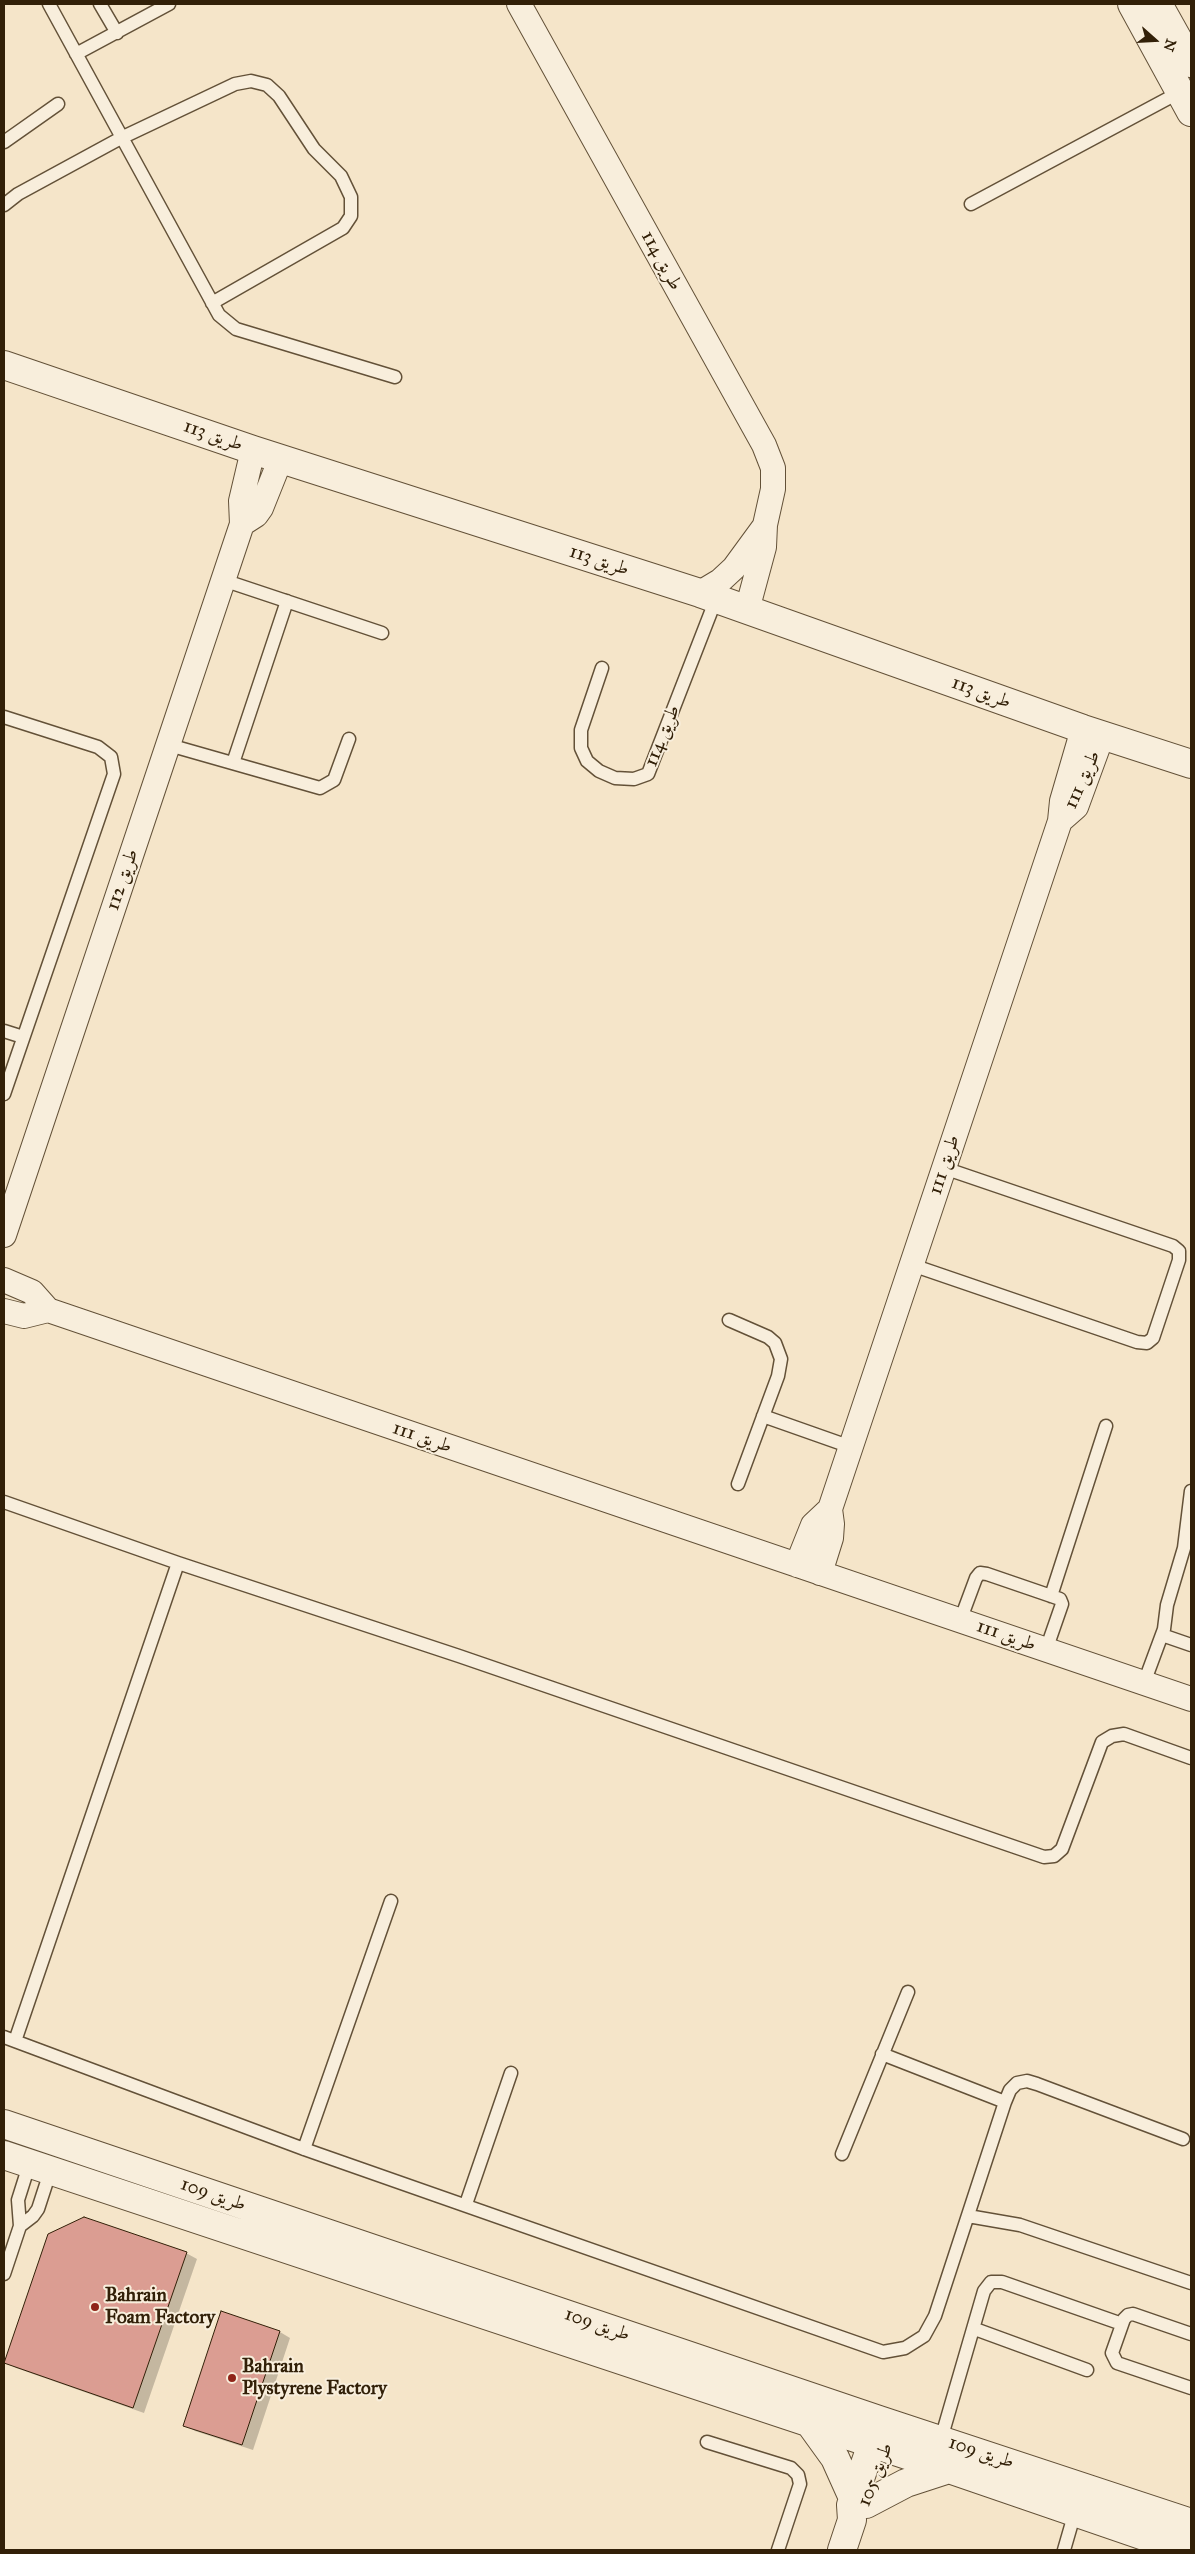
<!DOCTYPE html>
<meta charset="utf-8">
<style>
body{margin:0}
#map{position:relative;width:1195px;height:2554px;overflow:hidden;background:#f5e5c9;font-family:"IM FELL Great Primer",serif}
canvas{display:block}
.frame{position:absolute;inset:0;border:5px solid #322008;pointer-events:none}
.north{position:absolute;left:1130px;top:15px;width:50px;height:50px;-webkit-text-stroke:4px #f8eedc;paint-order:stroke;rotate:109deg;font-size:14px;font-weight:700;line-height:20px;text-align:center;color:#322008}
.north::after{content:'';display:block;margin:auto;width:18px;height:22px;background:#322008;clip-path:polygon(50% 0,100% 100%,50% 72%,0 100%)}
</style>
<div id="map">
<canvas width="1195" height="2554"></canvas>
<div class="frame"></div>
<div class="north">N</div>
</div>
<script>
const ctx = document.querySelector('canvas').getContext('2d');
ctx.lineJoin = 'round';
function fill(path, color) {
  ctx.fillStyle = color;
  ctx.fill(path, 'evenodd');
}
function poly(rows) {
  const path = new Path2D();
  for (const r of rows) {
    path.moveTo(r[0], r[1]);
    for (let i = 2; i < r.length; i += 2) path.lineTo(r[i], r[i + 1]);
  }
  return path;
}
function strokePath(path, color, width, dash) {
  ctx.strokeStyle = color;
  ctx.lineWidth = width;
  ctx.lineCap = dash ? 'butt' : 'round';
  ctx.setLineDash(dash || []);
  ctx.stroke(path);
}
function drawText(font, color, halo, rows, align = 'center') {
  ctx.font = font + ' "IM FELL Great Primer",Amiri,serif';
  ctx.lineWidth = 4;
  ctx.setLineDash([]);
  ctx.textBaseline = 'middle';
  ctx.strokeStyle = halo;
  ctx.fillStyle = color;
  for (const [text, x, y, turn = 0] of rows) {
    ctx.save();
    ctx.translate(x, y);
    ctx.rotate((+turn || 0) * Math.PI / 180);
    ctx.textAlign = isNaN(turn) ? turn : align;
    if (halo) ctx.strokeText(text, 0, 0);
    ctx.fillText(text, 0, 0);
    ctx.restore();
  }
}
fill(poly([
 [186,2253,197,2259,144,2413,16,2368,5,2362],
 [222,2312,280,2332,290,2338,253,2450,195,2431,185,2425]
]), '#0003');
const building = poly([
 [84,2217,187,2252,133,2408,4,2363,48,2234,84,2217],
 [221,2311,280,2331,242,2445,183,2426,221,2311]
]);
fill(building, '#db9d92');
strokePath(building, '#322008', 1);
const service = poly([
 [49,4,219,315,236,329,395,377],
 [100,4,117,33],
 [76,54,169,4],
 [4,142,58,104],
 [971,204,1180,92],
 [4,205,18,194,121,138,235,84,251,81,267,85,279,96,314,149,341,176,351,197,351,216,343,228,212,303],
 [223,580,382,633],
 [602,668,581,730,581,748,587,761,599,771,615,778,634,779,648,774,716,599],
 [4,717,98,747,111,757,114,774,4,1094],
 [169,745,320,788,334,780,349,739],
 [233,763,287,601],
 [4,1031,23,1037],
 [912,1265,1137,1342,1147,1343,1153,1338,1179,1260,1179,1251,1173,1246,944,1168],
 [729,1320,768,1337,775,1343,781,1359,778,1376,738,1484],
 [763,1416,851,1447],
 [4,1502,178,1563,459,1656,1044,1857,1054,1856,1062,1849,1102,1742,1112,1736,1124,1734,1191,1758],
 [1051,1596,1106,1426],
 [960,1621,976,1578,980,1573,987,1574,1060,1599,1062,1604,1046,1650],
 [1162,1635,1191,1645],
 [1144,1683,1164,1629,1167,1605,1184,1548,1191,1491],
 [4,2037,304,2149,883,2352,905,2348,924,2336,935,2316,1005,2102,1010,2090,1017,2083,1027,2081,1037,2084,1183,2139],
 [15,2041,178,1563],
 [882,2054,1005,2102],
 [304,2149,391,1901],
 [842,2154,908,1992],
 [466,2204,511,2073],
 [968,2216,1020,2225,1191,2283],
 [20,2226,33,2216,38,2209,51,2169],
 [4,2274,20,2226,18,2200,30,2162],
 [975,2329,1087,2370],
 [1191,2334,1133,2314,1128,2315,1124,2319,1112,2353,1117,2363,1191,2388],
 [941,2439,984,2291,991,2282,1002,2282,1122,2324],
 [707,2442,791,2468,798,2475,800,2484,778,2550],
 [1064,2550,1075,2512]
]);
const minor = poly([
 [519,4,764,445,773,468,773,489,765,525,764,547,747,610],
 [242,524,256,515,261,508,281,458],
 [700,593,720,581,734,568,764,527],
 [1060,821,1076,807,1102,736],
 [4,1235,242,524,241,501,253,450],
 [4,1280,32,1292,48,1310,1191,1699],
 [4,1311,24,1316,48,1310],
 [797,1565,813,1525,830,1509],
 [820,1573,831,1538,832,1524,830,1509,1060,821,1062,801,1083,729]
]);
const tertiary = poly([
 [1132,4,1191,112],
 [1158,4,1191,63],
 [4,365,253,450,700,593,1083,729,1191,764],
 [4,2124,879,2420,1191,2523],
 [4,2155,949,2469,1185,2550],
 [809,2422,835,2458,853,2498],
 [866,2504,906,2483,949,2469],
 [842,2550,852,2520,851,2505,878,2426]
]);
strokePath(service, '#635138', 15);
strokePath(minor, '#635138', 26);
strokePath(tertiary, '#635138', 30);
strokePath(service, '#f8eedc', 12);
strokePath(minor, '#f8eedc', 24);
strokePath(tertiary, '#f8eedc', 28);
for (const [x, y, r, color] of [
 [95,2307,5,"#8f2418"],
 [232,2378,5,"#8f2418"]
]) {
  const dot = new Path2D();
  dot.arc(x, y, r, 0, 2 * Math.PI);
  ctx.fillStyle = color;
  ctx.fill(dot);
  strokePath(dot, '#f8eedc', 2);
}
drawText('19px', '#322008', '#f8eedc', [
 ["طريق 114",661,261,61],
 ["طريق 113",213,436,19],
 ["طريق 113",599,561,18],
 ["طريق 113",981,693,20],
 ["طريق 114",663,736,-68],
 ["طريق 111",1083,780,-66],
 ["طريق 112",123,880,-71],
 ["طريق 111",945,1165,-72],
 ["طريق 111",422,1438,19],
 ["طريق 111",1006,1636,19],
 ["طريق 109",213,2195,19],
 ["طريق 109",597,2325,19],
 ["طريق 109",981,2453,18],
 ["طريق 105",876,2475,-69]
]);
drawText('bold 19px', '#322008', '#f8eedc', [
 ["Bahrain",105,2296],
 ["Foam Factory",105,2318],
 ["Bahrain",242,2367],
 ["Plystyrene Factory",242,2389]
], 'left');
</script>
